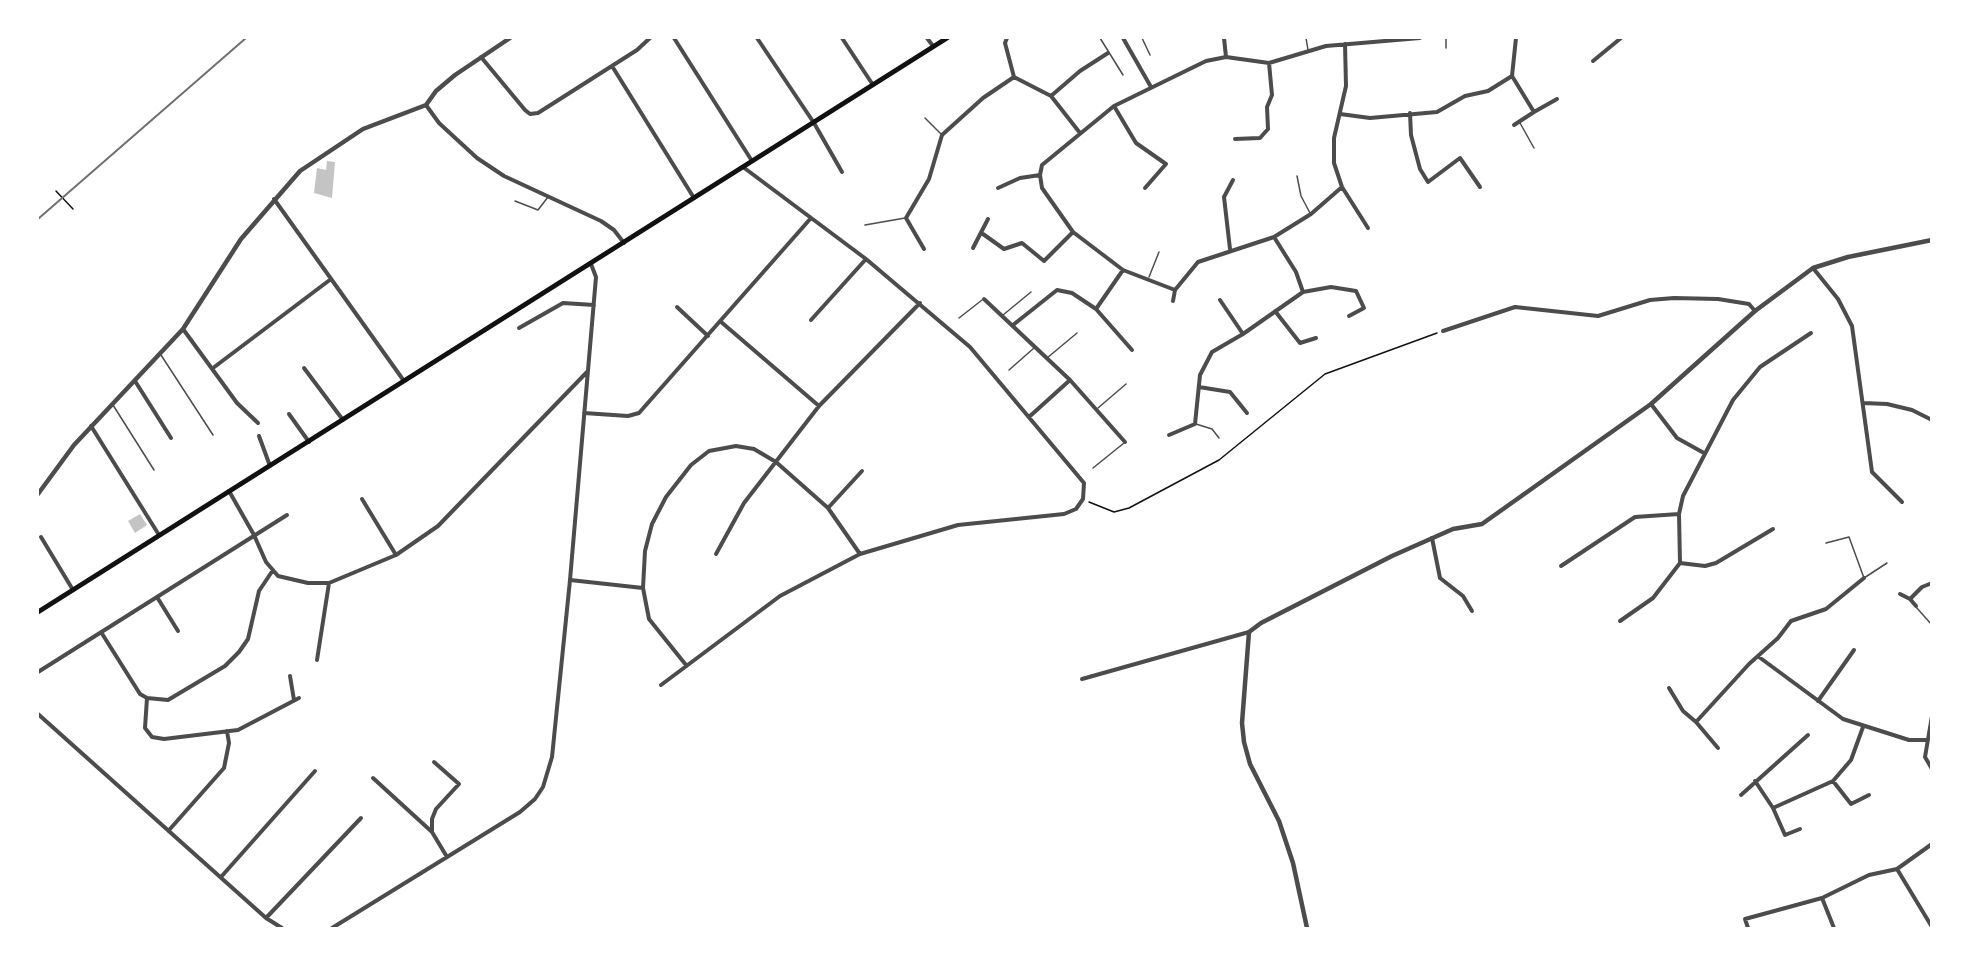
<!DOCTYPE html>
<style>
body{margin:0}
#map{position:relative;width:1969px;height:966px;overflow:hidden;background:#fff;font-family:Rubik,sans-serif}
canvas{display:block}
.frame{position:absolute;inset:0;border:39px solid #fff;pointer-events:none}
</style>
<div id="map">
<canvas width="1969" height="966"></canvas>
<div class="frame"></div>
</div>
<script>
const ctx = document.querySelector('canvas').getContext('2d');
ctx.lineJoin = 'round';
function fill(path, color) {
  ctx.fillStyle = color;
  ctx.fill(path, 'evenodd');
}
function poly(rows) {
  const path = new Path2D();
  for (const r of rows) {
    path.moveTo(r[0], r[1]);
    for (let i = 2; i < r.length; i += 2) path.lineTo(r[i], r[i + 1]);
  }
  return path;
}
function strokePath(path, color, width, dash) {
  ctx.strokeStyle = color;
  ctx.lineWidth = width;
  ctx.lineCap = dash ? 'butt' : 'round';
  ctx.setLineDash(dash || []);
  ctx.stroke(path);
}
fill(poly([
 [327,161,335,162,332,198,314,193,317,168,326,170],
 [140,514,147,525,135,533,128,521]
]), '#c4c4c4');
strokePath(poly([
 [56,191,73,209],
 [1089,502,1114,512,1129,508,1219,460,1325,374,1437,333]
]), '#111', 1.5);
strokePath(poly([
 [1100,38,1123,75],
 [1142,38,1150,55],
 [1306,38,1308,50],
 [1446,38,1446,48],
 [925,118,941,134],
 [1520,123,1534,148],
 [1297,176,1301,196,1310,213],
 [515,201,538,210,548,197],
 [865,225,905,218],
 [1149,277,1159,252],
 [1003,315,1031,292],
 [959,318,982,300],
 [161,355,213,435],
 [1047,358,1077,333],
 [1009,370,1034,348],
 [113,405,154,470],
 [1098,408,1126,384],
 [1196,424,1212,429,1219,438],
 [1093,468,1124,443],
 [1826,543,1849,537,1864,578,1887,563],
 [1916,607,1932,625]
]), '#4c4c4c', 1.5);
strokePath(poly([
 [674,38,752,161],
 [757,38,814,123,842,172],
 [842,38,873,85],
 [927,38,933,46],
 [1007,38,1005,43,1014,77,1051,96,1080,133],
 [1123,38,1151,87],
 [1224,38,1226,57],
 [1516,38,1512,76,1534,112,1557,99],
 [1345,44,1346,86,1334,138,1334,163,1342,187,1368,228],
 [481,57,525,110,530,114,538,113,637,50,650,38],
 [1593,61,1621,38],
 [612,66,694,198],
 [1051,96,1080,71,1108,53],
 [426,105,439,123,477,158,504,176,601,221,614,230,624,243],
 [1114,106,1136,143,1166,164,1145,188],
 [1410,113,1411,135,1420,169,1428,182,1460,158,1480,187],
 [1340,114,1370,118,1437,112,1465,96,1488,91,1512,76],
 [1514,125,1534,112],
 [1235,139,1260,138,1268,129,1267,107,1272,95,1269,63],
 [1040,175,1042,188,1073,232,1123,270,1175,290],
 [998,188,1020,178,1040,175,1042,165,1114,106,1206,61,1226,57,1269,63,1326,46,1420,38],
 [274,199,404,381],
 [983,234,1004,249,1022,243,1044,261,1073,232],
 [1274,237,1296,272,1303,292],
 [973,248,988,219],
 [924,249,906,218,929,179,942,135,983,98,1014,77],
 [1230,249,1224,197,1233,180],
 [1813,268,1838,299,1852,326,1872,472,1902,502],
 [984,299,1070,380,1125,442],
 [1220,300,1243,334],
 [1173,301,1175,290,1198,262,1274,237,1311,214,1342,187],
 [677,307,708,336],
 [1096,309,1123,270],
 [1275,311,1300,343,1316,338],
 [811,320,866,259],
 [720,321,819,406],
 [1013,325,1057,290,1072,293,1096,309,1132,350],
 [519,328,563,303,594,305],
 [183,329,237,403,258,423],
 [1443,331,1515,307,1598,316,1650,300,1674,298,1718,299,1749,304,1755,311],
 [213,368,331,279],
 [304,368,343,420],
 [135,381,171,438],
 [1199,387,1230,392,1247,413],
 [1863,403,1887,404,1912,410,1932,420],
 [1651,404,1677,438,1704,453],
 [584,413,628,416,639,413,811,218],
 [289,414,309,442],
 [1029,417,1070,380],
 [91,426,159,535],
 [1169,435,1195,424,1200,375,1212,352,1243,334,1303,292,1331,287,1356,291,1364,308,1349,316],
 [259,436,270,466],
 [229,491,254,535,266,562,278,576,308,583,329,583,396,555,438,526,587,372],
 [362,499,396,555],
 [828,508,862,471],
 [41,537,73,590],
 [1432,538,1440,578,1463,596,1472,611],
 [716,554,744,503,819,406,920,303],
 [1680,563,1679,514,1683,496,1733,400,1760,367,1811,333],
 [1561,566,1635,517,1679,514],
 [570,580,643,588],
 [1900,594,1910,599],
 [157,597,178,631],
 [1916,606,1910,599,1922,587,1932,583],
 [1620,621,1653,598,1680,563,1705,566,1716,563,1773,529],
 [101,632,140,694,147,698,168,700,225,666,239,652,248,639,259,591,273,570],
 [1759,657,1843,719,1909,740,1926,740],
 [317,660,329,583],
 [686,665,649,619,643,588,645,551,652,524,666,497,691,465,709,451,736,446,754,449,776,462,828,508,860,554],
 [38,672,287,515],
 [290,676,294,700],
 [1082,679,1249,632],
 [661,685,780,596,860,554,958,525,1064,514,1076,509,1083,499,1084,483,970,347,866,259,743,167],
 [1669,688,1683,711,1696,722,1718,748],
 [147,698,145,728,152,737,164,739,238,730,299,698],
 [1818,701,1854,650],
 [38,714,266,918,282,928],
 [1932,716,1925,757,1932,769],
 [1696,722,1749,664,1778,638,1791,621,1826,609,1864,578],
 [373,778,432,832,447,857],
 [1755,781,1773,808,1785,835,1800,829],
 [1833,781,1851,804,1869,795],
 [1741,795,1808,735],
 [1773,808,1833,781,1851,760,1863,727],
 [170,829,224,768,229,743,227,731],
 [432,831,432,819,436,809,459,784,434,762],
 [1897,869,1932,927],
 [221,877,315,771],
 [1822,898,1834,928],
 [266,918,361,818],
 [332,928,520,812,535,799,543,787,552,757,570,580,596,277,591,264],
 [1748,928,1745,919,1822,898,1869,875,1897,869,1932,844]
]), '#4c4c4c', 4);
strokePath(poly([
 [38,494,74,445,183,329,241,239,300,171,363,129,426,105,436,91,455,75,510,38],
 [1307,928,1293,863,1279,821,1250,764,1244,742,1242,723,1249,632,1261,623,1392,556,1453,529,1482,524,1651,404,1755,311,1813,268,1848,257,1932,240]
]), '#4c4c4c', 4.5);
strokePath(poly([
 [38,612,947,38]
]), '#111', 5);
strokePath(poly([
 [38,219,246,38]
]), '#707070', 2);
</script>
